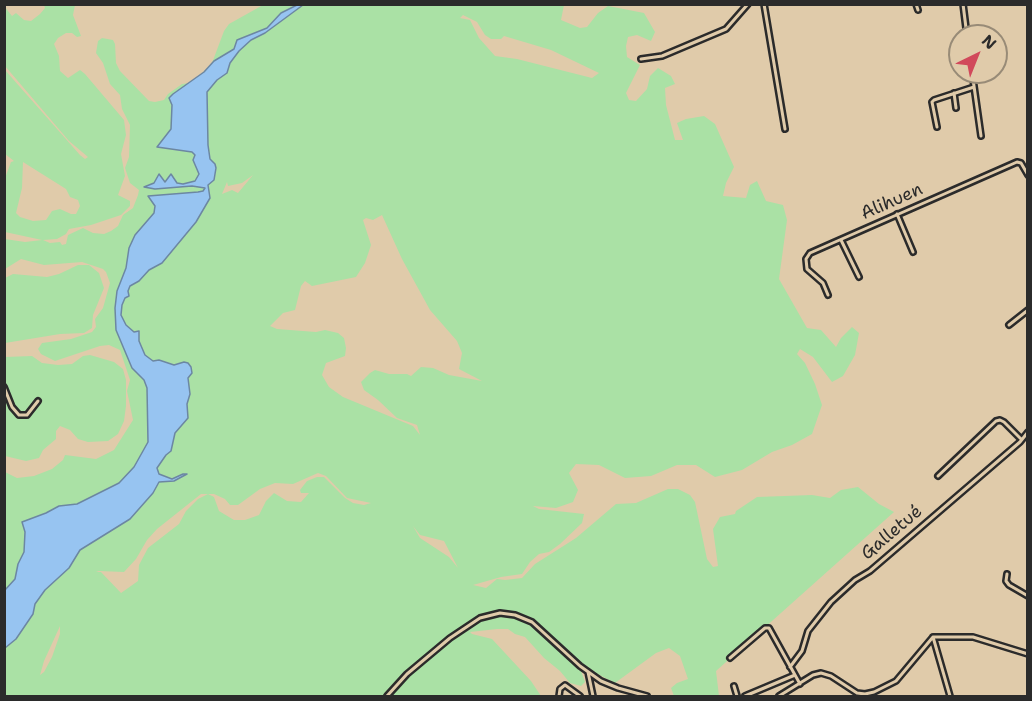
<!DOCTYPE html>
<meta charset="utf-8">
<style>
body{margin:0}
#map{position:relative;width:1032px;height:701px;overflow:hidden;background:#e0cbaa;font-family:"Shantell Sans",sans-serif}
canvas{display:block}
.frame{position:absolute;inset:0;border:6px solid #2b2b2b;pointer-events:none}
.north{position:absolute;left:948px;top:24px;width:60px;height:60px;box-sizing:border-box;background:#e0cbaa;border:2px solid #988b77;border-radius:50%;rotate:43deg;font-size:16px;font-weight:700;line-height:24px;text-align:center;color:#2b2b2b}
.north::after{content:'';display:block;margin:auto;width:21px;height:27px;background:#d1495b;clip-path:polygon(50% 0,100% 100%,50% 72%,0 100%)}
</style>
<div id="map">
<canvas width="1032" height="701"></canvas>
<div class="frame"></div>
<div class="north">N</div>
</div>
<script>
const ctx = document.querySelector('canvas').getContext('2d');
ctx.lineJoin = 'round';
function fill(path, color) {
  ctx.fillStyle = color;
  ctx.fill(path, 'evenodd');
}
function poly(rows) {
  const path = new Path2D();
  for (const r of rows) {
    path.moveTo(r[0], r[1]);
    for (let i = 2; i < r.length; i += 2) path.lineTo(r[i], r[i + 1]);
  }
  return path;
}
function strokePath(path, color, width, dash) {
  ctx.strokeStyle = color;
  ctx.lineWidth = width;
  ctx.lineCap = dash ? 'butt' : 'round';
  ctx.setLineDash(dash || []);
  ctx.stroke(path);
}
function drawText(font, color, halo, rows, align = 'center') {
  ctx.font = font + ' "Shantell Sans",sans-serif';
  ctx.lineWidth = 4.5;
  ctx.setLineDash([]);
  ctx.textBaseline = 'middle';
  ctx.strokeStyle = halo;
  ctx.fillStyle = color;
  for (const [text, x, y, turn = 0] of rows) {
    ctx.save();
    ctx.translate(x, y);
    ctx.rotate((+turn || 0) * Math.PI / 180);
    ctx.textAlign = isNaN(turn) ? turn : align;
    if (halo) ctx.strokeText(text, 0, 0);
    ctx.fillText(text, 0, 0);
    ctx.restore();
  }
}
fill(poly([
 [44,5,75,5,73,15,81,36,77,37,72,33,66,33,58,38,54,44,59,56,60,71,68,78,80,70,85,74,124,120,126,135,121,154,125,176,118,195,130,201,130,206,121,215,91,225,69,229,66,234,57,239,43,240,50,243,60,242,62,245,66,244,68,235,83,228,93,233,104,234,111,231,118,226,123,215,133,208,138,195,139,190,130,183,125,168,129,157,130,125,122,109,120,95,110,84,103,63,96,53,98,41,102,38,113,40,115,44,116,63,120,71,149,101,155,102,164,100,168,94,182,84,190,83,199,77,212,63,224,31,229,24,263,5,564,5,561,20,580,28,587,27,598,13,608,6,644,13,655,32,651,41,637,35,628,37,626,46,627,57,640,65,626,93,629,100,636,101,647,89,650,76,658,68,671,76,675,84,665,88,666,105,675,140,683,140,677,123,686,119,704,116,715,124,734,167,726,183,723,196,746,198,750,185,757,181,766,201,783,205,787,220,779,279,807,328,821,330,836,347,841,338,852,327,859,333,855,355,843,376,832,382,813,357,800,349,797,354,805,363,815,384,822,405,812,434,792,445,772,452,742,470,715,477,696,465,677,465,651,476,625,478,599,465,576,464,569,473,578,490,573,502,556,508,533,506,539,509,584,514,582,523,560,544,549,552,539,554,530,562,522,574,501,577,473,585,486,588,497,579,505,580,522,578,535,564,576,538,616,504,636,503,668,489,678,489,690,495,695,502,707,559,713,567,718,566,713,529,720,517,735,514,736,511,757,497,812,495,830,498,841,490,858,487,879,504,894,512,716,671,719,696,674,696,671,688,677,683,688,679,680,656,669,648,656,653,615,683,582,666,581,671,585,682,581,686,570,683,560,671,544,658,525,637,515,634,508,629,497,629,470,632,472,634,492,639,531,681,541,696,5,696,5,472,17,478,34,476,52,469,63,460,65,455,96,459,114,450,133,420,127,391,130,380,120,350,109,345,100,346,55,361,41,354,38,349,42,343,71,339,92,332,96,327,95,319,103,308,110,283,106,272,103,269,82,262,44,265,21,259,5,269,5,239,25,242,42,240,5,232,5,178,11,162,14,161,5,154,5,70,80,155,85,159,88,157,69,141,5,66,4,6,12,16,16,13,24,20,31,21,40,14,45,8],
 [463,15,477,22,485,35,491,39,501,39,504,36,551,50,599,73,592,78,517,59,495,56,479,38,470,20,460,18],
 [23,162,66,189,70,197,78,200,80,206,76,214,71,214,60,209,52,211,46,220,33,221,20,217,16,213,22,188],
 [253,175,238,193,232,190,222,194,227,182,228,186,242,183],
 [382,215,402,259,430,310,457,341,462,353,459,369,482,381,449,375,433,368,421,367,411,376,407,374,389,374,375,370,370,373,361,382,364,390,378,400,397,418,417,425,420,435,413,426,343,397,329,387,322,375,326,363,345,356,346,348,344,338,338,333,325,330,316,332,277,329,270,326,283,313,295,310,301,286,305,281,312,286,356,277,365,263,371,245,363,220,366,218,373,220],
 [318,473,326,476,347,498,371,503,364,505,353,503,345,498,324,477,317,477,307,481,300,490,301,493,309,493,301,502,287,501,274,493,266,501,259,515,245,520,234,520,219,511,214,497,208,494,198,499,186,511,179,524,148,548,139,565,138,581,121,593,101,572,96,572,99,571,124,572,136,559,147,540,157,529,201,494,214,494,225,499,230,505,238,505,260,489,275,483,293,484],
 [413,526,420,535,444,541,458,568,449,557,420,538],
 [60,626,60,634,52,657,44,672,40,675,44,661],
 [78,265,89,265,99,273,104,288,93,315,92,328,84,333,60,334,5,343,5,278,13,274,47,277,59,274],
 [90,355,114,362,123,369,126,380,126,406,124,421,118,434,108,441,88,442,78,439,70,430,60,426,56,431,56,439,43,450,39,458,26,461,5,456,5,357,32,356,42,363,58,365,72,364,83,356]
]), '#aae1a5');
const water = poly([
 [297,5,303,5,265,33,251,40,239,51,230,63,227,73,217,80,207,92,208,145,210,159,215,164,216,168,214,180,208,185,210,198,196,222,162,263,149,270,139,281,130,286,128,291,129,296,125,298,122,305,121,315,126,325,134,332,139,331,139,341,145,355,153,361,159,360,174,365,184,362,188,363,191,367,192,373,188,378,190,394,187,404,188,418,175,433,171,451,166,455,157,468,159,474,172,479,183,474,187,474,174,481,159,482,153,493,130,519,80,550,69,568,45,590,35,604,33,614,16,639,5,648,5,590,15,579,18,564,24,552,25,532,22,522,46,513,59,506,77,504,119,483,134,467,148,442,147,388,144,380,132,368,116,330,115,308,117,291,126,268,129,248,135,235,154,213,155,206,148,196,198,192,203,191,205,188,192,186,155,189,144,187,154,183,159,174,165,182,171,174,177,183,183,184,195,181,199,174,193,160,195,155,192,152,157,147,171,129,172,105,169,98,173,94,204,72,214,61,234,49,237,40,267,28,281,13,297,5]
]);
fill(water, '#97c4f1');
strokePath(water, '#6c87a2', 1.5);
const minor = poly([
 [764,4,785,129],
 [916,4,918,10],
 [963,4,967,36],
 [641,59,662,56,726,29,748,4],
 [972,72,981,136],
 [954,93,956,108],
 [937,127,932,102,934,100,974,87],
 [897,214,913,252],
 [841,240,859,277],
 [828,295,823,283,807,269,806,259,810,253,1017,162,1021,163,1028,175],
 [1009,325,1028,310],
 [4,387,12,407,19,415,27,415,38,401],
 [938,476,996,421,1000,420,1004,422,1021,439],
 [1007,574,1006,581,1009,585,1028,596],
 [933,637,950,696],
 [730,658,765,628,769,628,800,684],
 [790,667,802,651,808,631,831,602,855,580,870,571,1020,442,1028,432],
 [588,672,593,696],
 [734,686,737,696],
 [387,696,407,674,450,638,480,618,500,613,515,615,532,622,580,666,601,681,618,688,647,696],
 [559,696,560,689,565,685,580,696],
 [745,696,795,675],
 [779,696,813,675,821,673,831,676,857,693,865,694,874,692,896,681,933,637,973,637,1028,654]
]);
strokePath(minor, '#2b2b2b', 8);
strokePath(minor, '#e0cbaa', 3);
drawText('18px', '#2b2b2b', '#e0cbaa', [
 ["Alihuen",892,202,-24],
 ["Galletué",892,533,-40]
]);
</script>
